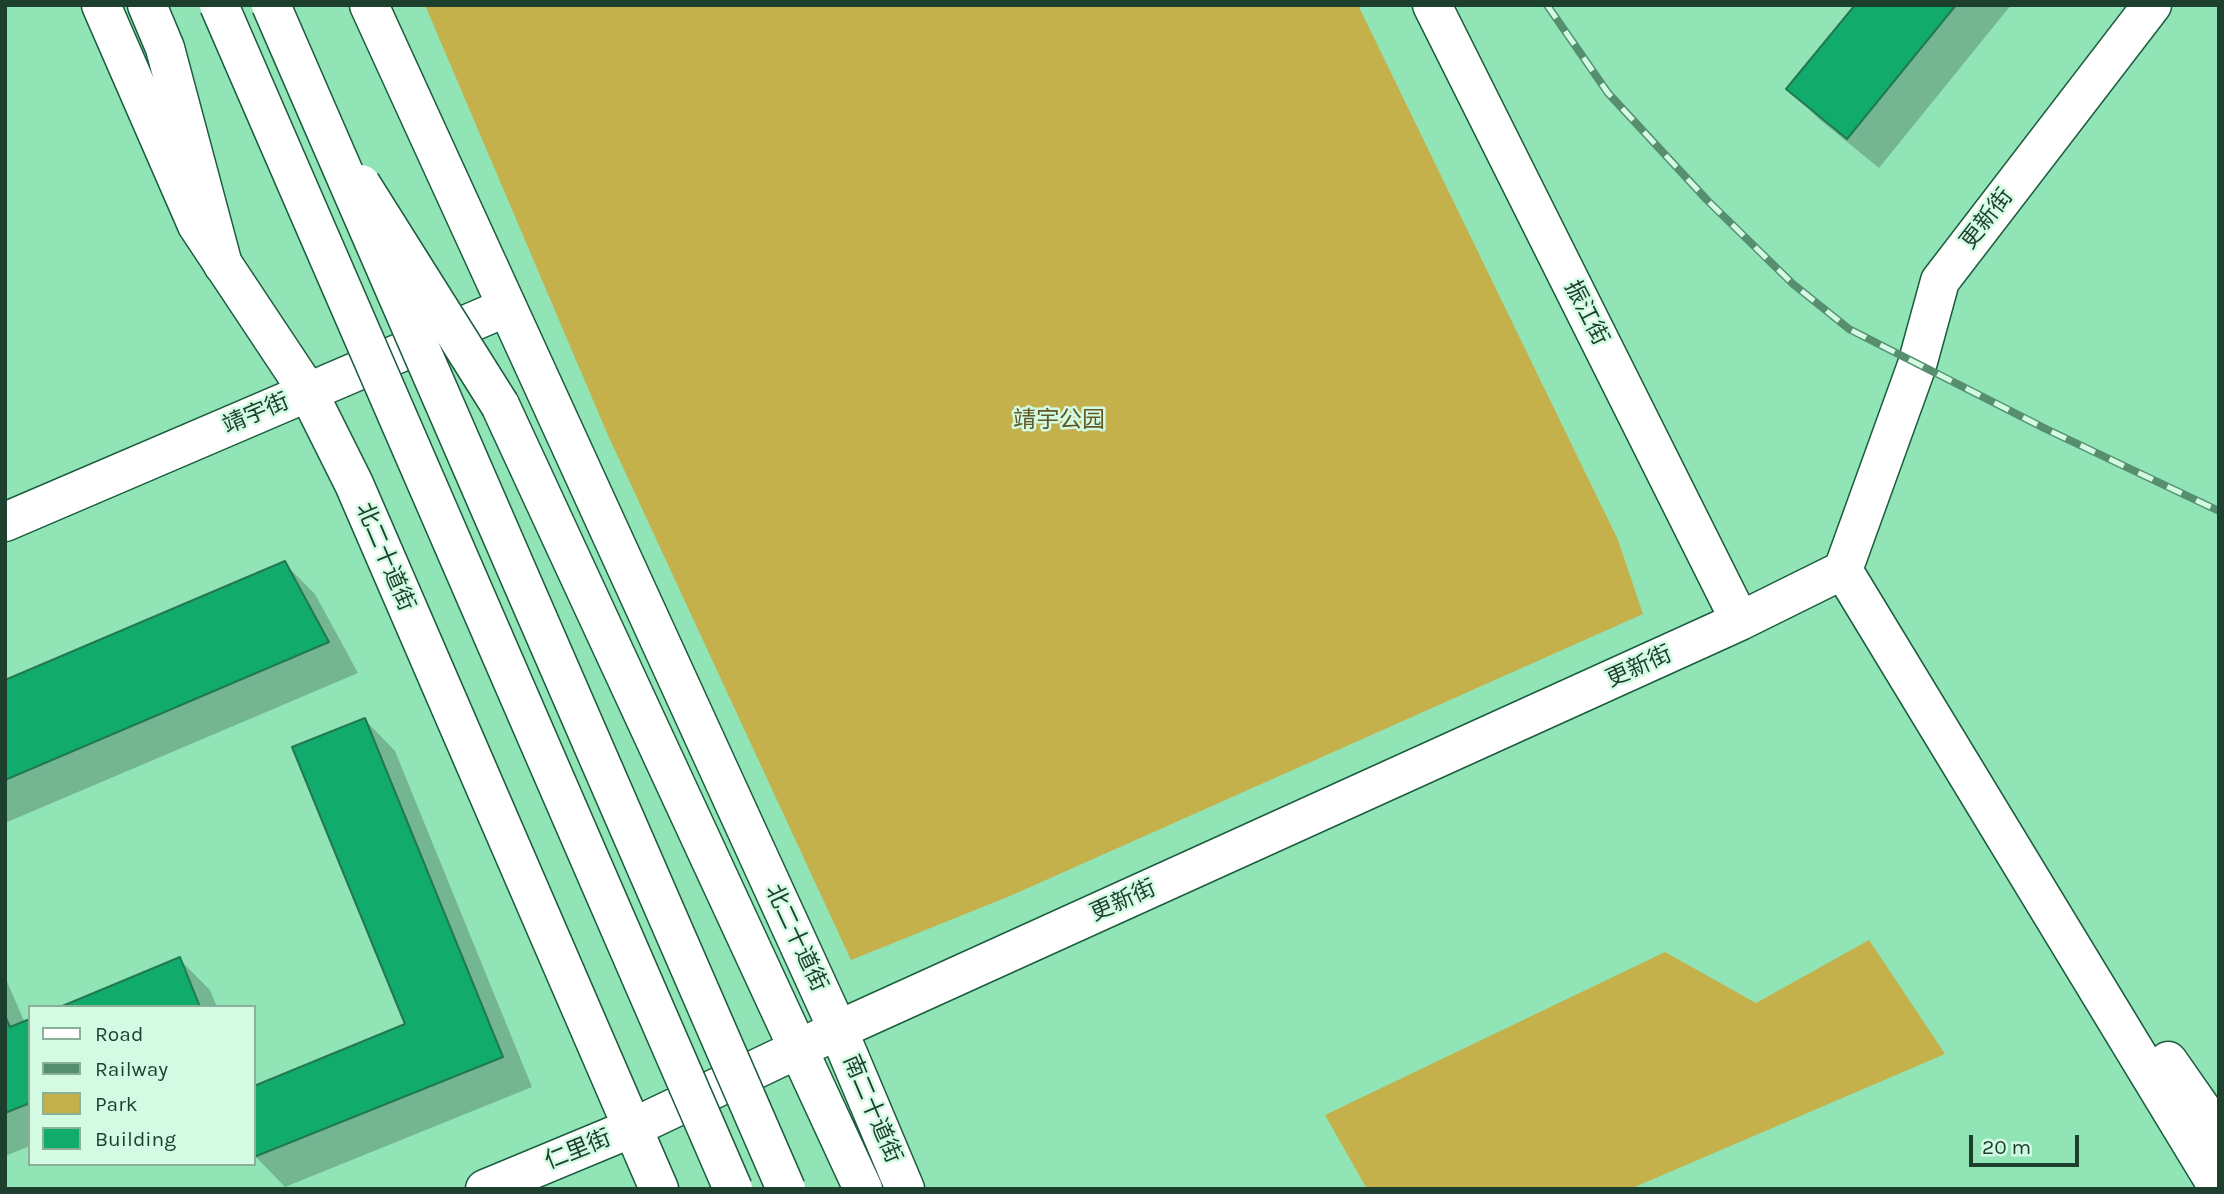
<!DOCTYPE html>
<meta charset="utf-8">
<style>
body{margin:0}
#map{position:relative;width:2224px;height:1194px;overflow:hidden;background:#91e4b6;font-family:Karla,sans-serif}
canvas{display:block}
.frame{position:absolute;inset:0;border:7px solid #1d3f2d;pointer-events:none}
.legend{position:absolute;left:28px;top:1005px;width:228px;height:161px;box-sizing:border-box;background:#d3fbe3;border:2px solid #8ab09a;margin:0;padding:9px 12px;list-style:none;font-size:21px;color:#1d3f2d}
.legend li{display:flex;align-items:center;gap:14px;height:35px}
.legend b{width:35px;border:2px solid #8ab09a}
.scale{position:absolute;left:1969px;top:1135px;width:110px;height:32px;box-sizing:border-box;border:4px solid #1d3f2d;border-top:0;padding-left:9px;font-size:21px;line-height:24px;white-space:nowrap;color:#1d3f2d;-webkit-text-stroke:5px #d3fbe3;paint-order:stroke}
</style>
<div id="map">
<canvas width="2224" height="1194"></canvas>
<div class="frame"></div>
<ul class="legend">
<li><b style="height:9px;background:#fff"></b>Road</li>
<li><b style="height:9px;background:#568f70"></b>Railway</li>
<li><b style="height:19px;background:#c4b14b"></b>Park</li>
<li><b style="height:19px;background:#12ab6e"></b>Building</li>
</ul>
<div class="scale">20 m</div>
</div>
<script>
const ctx = document.querySelector('canvas').getContext('2d');
ctx.lineJoin = 'round';
function fill(path, color) {
  ctx.fillStyle = color;
  ctx.fill(path, 'evenodd');
}
function poly(rows) {
  const path = new Path2D();
  for (const r of rows) {
    path.moveTo(r[0], r[1]);
    for (let i = 2; i < r.length; i += 2) path.lineTo(r[i], r[i + 1]);
  }
  return path;
}
function strokePath(path, color, width, dash) {
  ctx.strokeStyle = color;
  ctx.lineWidth = width;
  ctx.lineCap = dash ? 'butt' : 'round';
  ctx.setLineDash(dash || []);
  ctx.stroke(path);
}
function drawText(font, color, halo, rows, align = 'center') {
  ctx.font = font + ' Karla,"Noto Sans SC",sans-serif';
  ctx.lineWidth = 5;
  ctx.setLineDash([]);
  ctx.textBaseline = 'middle';
  ctx.strokeStyle = halo;
  ctx.fillStyle = color;
  for (const [text, x, y, turn = 0] of rows) {
    ctx.save();
    ctx.translate(x, y);
    ctx.rotate((+turn || 0) * Math.PI / 180);
    ctx.textAlign = isNaN(turn) ? turn : align;
    if (halo) ctx.strokeText(text, 0, 0);
    ctx.fillText(text, 0, 0);
    ctx.restore();
  }
}
fill(poly([
 [425,5,1358,5,1618,540,1643,614,1010,896,851,960,607,433],
 [1869,940,1945,1054,1630,1189,1367,1189,1325,1115,1665,952,1756,1003]
]), '#c4b14b');
fill(poly([
 [1857,5,2011,5,1879,168,1819,119,1789,89],
 [284,563,315,594,358,673,5,823,5,682],
 [365,720,395,751,532,1087,285,1187,254,1155,254,1087,407,1025],
 [179,959,210,990,217,1007,64,1007],
 [5,977,25,1023,30,1021,30,1146,5,1156]
]), '#0003');
const building = poly([
 [1855,5,1956,5,1847,139,1786,89,1855,5],
 [285,561,329,642,5,780,5,680,285,561],
 [365,718,503,1057,254,1157,254,1086,405,1024,292,747,365,718],
 [180,957,200,1007,60,1007,180,957],
 [5,1016,10,1027,30,1019,30,1103,5,1113,5,1016]
]);
fill(building, '#12ab6e');
strokePath(building, '#217950', 2);
const street = poly([
 [632,1128,838,1030]
]);
const secondary = poly([
 [1432,5,1740,621],
 [5,522,507,307],
 [1843,570,2219,1189],
 [838,1030,1740,621,1843,570,1917,365,1940,281,2152,5],
 [2168,1061,2219,1134],
 [485,1189,632,1128]
]);
const primary = poly([
 [101,5,197,225,308,392,354,484,659,1189],
 [369,5,838,1030,905,1189],
 [500,405,863,1189]
]);
const highway = poly([
 [147,5,165,48,223,265]
]);
strokePath(street, '#1c5c3e', 41);
strokePath(secondary, '#1c5c3e', 41);
strokePath(primary, '#1c5c3e', 41);
strokePath(highway, '#1c5c3e', 41);
strokePath(street, '#fff', 38);
strokePath(secondary, '#fff', 38);
strokePath(primary, '#fff', 38);
strokePath(highway, '#fff', 38);
const rail = poly([
 [1547,5,1608,93,1707,200,1793,284,1849,329,2046,429,2219,511]
]);
strokePath(rail, '#568f70', 8);
strokePath(rail, '#d3fbe3', 5, [16]);
const primaryBridge = poly([
 [361,184,500,405]
]);
const highwayBridge = poly([
 [219,5,733,1189],
 [271,5,786,1189]
]);
strokePath(primaryBridge, '#1c5c3e', 41, []);
strokePath(highwayBridge, '#1c5c3e', 41, []);
strokePath(primaryBridge, '#fff', 38);
strokePath(highwayBridge, '#fff', 38);
drawText('23px', '#1d3f2d', '#d3fbe3', [
 ["更新街",1987,219,-52],
 ["振江街",1586,313,63],
 ["靖宇街",256,414,-23],
 ["北二十道街",385,557,67],
 ["更新街",1639,667,-24],
 ["更新街",1123,901,-24],
 ["北二十道街",796,938,65],
 ["南二十道街",872,1109,67],
 ["仁里街",578,1150,-22]
]);
drawText('23px', '#615825', '#d3fbe3', [
 ["靖宇公园",1059,420]
]);
</script>
